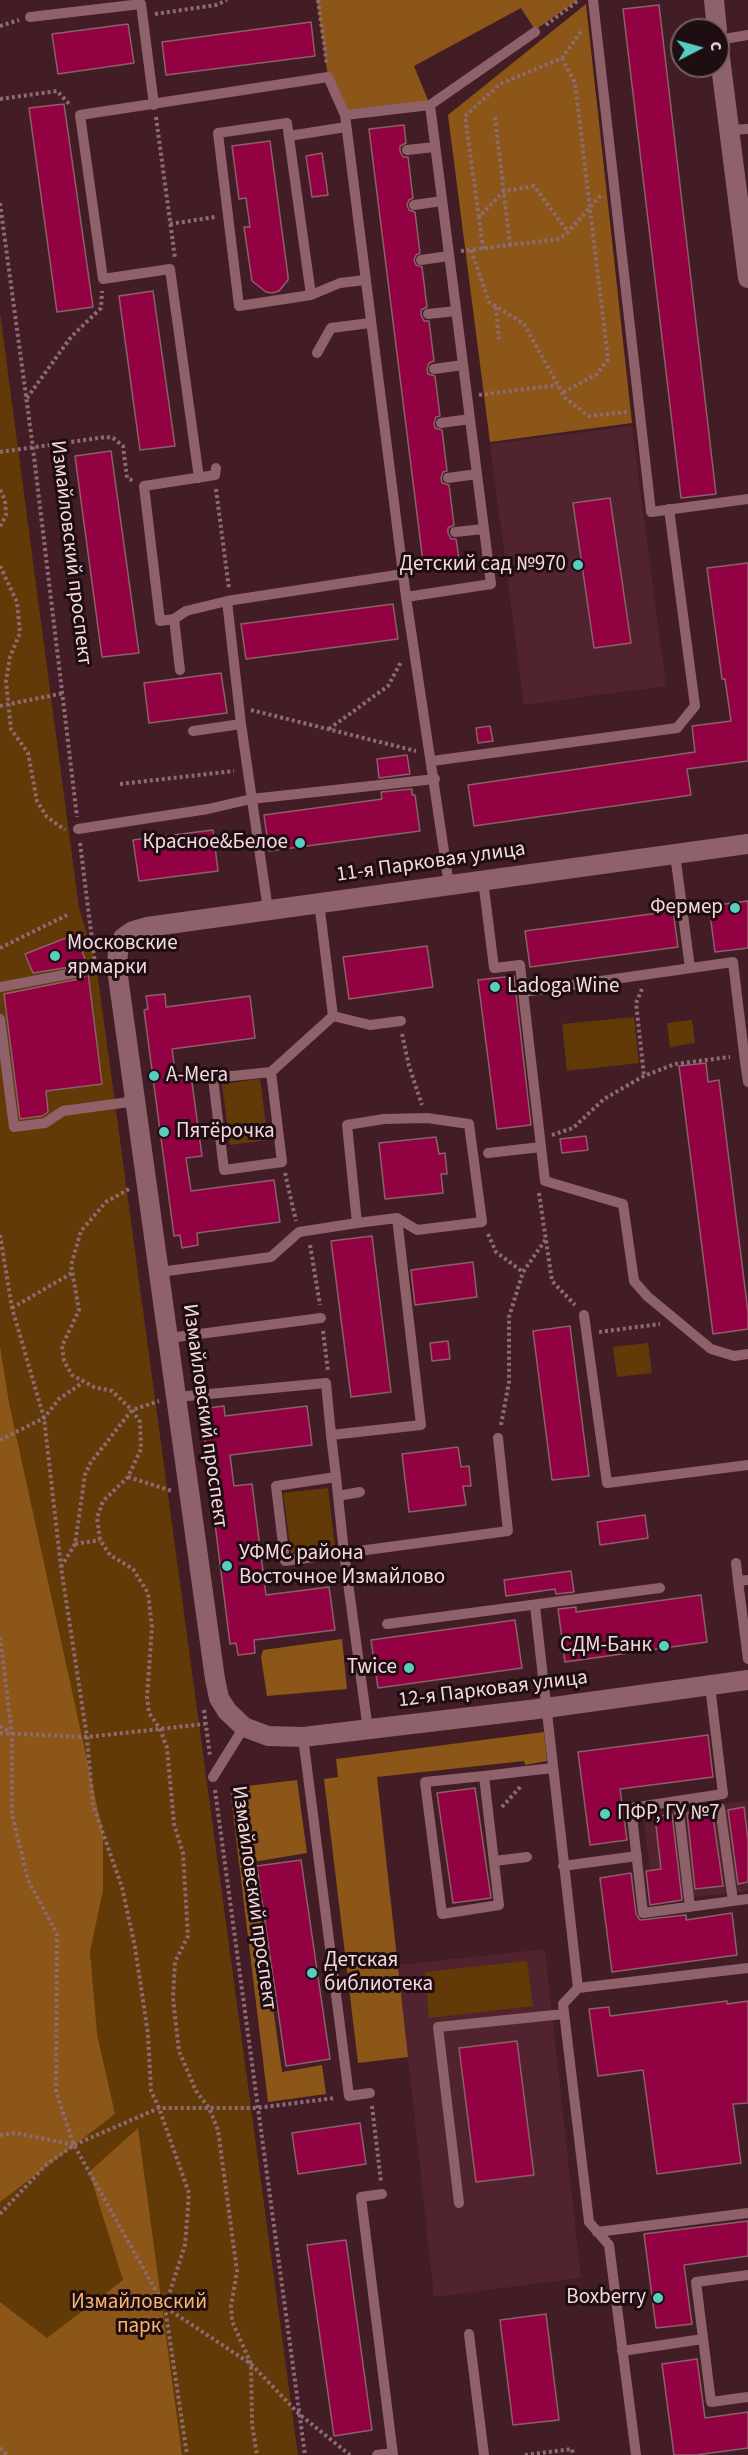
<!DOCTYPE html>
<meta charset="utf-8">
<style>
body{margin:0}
#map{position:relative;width:748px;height:2455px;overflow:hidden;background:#421d26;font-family:"Source Sans 3",sans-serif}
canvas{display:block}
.north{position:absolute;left:670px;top:18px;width:60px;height:60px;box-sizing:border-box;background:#1e0d11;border:2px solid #745f63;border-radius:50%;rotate:84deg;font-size:16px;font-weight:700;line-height:24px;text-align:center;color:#f4dadf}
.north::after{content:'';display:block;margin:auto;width:21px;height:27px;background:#58cec0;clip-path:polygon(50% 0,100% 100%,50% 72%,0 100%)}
</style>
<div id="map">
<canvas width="748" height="2455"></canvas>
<div class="north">С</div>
</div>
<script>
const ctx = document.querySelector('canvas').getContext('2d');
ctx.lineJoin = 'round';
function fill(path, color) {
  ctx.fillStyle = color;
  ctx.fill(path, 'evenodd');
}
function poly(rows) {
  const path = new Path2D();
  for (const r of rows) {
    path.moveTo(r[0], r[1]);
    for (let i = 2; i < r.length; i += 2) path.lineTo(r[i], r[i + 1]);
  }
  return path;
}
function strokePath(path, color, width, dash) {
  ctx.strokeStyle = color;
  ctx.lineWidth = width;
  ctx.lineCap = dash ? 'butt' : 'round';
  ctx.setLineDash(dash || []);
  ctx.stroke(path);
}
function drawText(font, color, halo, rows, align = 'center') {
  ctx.font = font + ' "Source Sans 3",sans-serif';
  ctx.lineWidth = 6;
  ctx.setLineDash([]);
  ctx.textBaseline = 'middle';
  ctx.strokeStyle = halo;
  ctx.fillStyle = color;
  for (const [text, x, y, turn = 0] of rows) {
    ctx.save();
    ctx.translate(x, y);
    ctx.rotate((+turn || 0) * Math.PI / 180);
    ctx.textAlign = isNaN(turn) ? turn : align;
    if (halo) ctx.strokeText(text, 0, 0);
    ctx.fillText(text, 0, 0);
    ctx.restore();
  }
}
fill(poly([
 [632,426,666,686,524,705,490,444],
 [748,1801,748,1891,654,1902,643,1814],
 [545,1949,581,2278,434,2297,398,1965]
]), '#50232f');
fill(poly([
 [0,313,79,908,96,963,298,2455,0,2455],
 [634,1017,639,1063,567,1071,562,1024],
 [692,1020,695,1043,670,1047,667,1023],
 [260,1079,268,1140,230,1145,222,1084],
 [648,1343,652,1373,617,1377,613,1347],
 [328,1488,335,1547,291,1553,283,1493],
 [527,1961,533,2006,429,2018,425,1972]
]), '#623a07');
fill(poly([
 [317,0,578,0,535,30,521,8,414,66,430,105,345,115,328,77],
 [586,4,632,423,490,442,448,115],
 [0,1346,9,1403,103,1833,103,1890,90,1952,97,2034,115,2114,0,2202],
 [342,1639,347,1689,267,1696,261,1657,263,1650],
 [544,1732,547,1761,525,1765,524,1761,377,1777,408,2057,358,2063,324,1779,338,1777,336,1759],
 [297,1780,307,1853,253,1862,282,2072,322,2065,326,2094,268,2102,230,1788],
 [138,2128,182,2455,0,2455,0,2302,47,2338,123,2280,89,2172]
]), '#8b5617');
const building = poly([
 [659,5,716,494,681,498,623,9,659,5],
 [311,22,315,56,166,75,162,42,311,22],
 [128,24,134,63,58,74,52,34,128,24],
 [64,104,93,307,57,312,29,108,64,104],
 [404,125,406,143,400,146,400,151,403,157,408,157,413,198,409,200,407,205,409,210,415,212,420,253,416,255,414,260,416,265,422,267,427,307,421,310,421,315,424,321,429,321,434,361,429,363,427,369,428,374,435,376,440,416,436,417,434,423,435,428,442,430,447,471,443,472,441,478,442,483,449,485,454,525,448,528,448,533,451,539,456,539,459,558,423,562,369,129,404,125],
 [270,141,288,276,288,280,279,291,272,293,266,292,252,281,244,227,250,227,246,198,239,199,232,146,270,141],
 [322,153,328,195,312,197,306,156,322,153],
 [153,291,175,446,140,450,119,296,153,291],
 [111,451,139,653,102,657,75,456,111,451],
 [610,498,631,643,594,648,573,503,610,498],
 [748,563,748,761,687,769,691,795,474,826,468,785,695,752,692,726,731,721,725,679,722,679,707,568,748,563],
 [393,604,398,639,246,659,241,624,393,604],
 [221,673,227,713,149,723,144,683,221,673],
 [490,726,493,741,478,743,476,728,490,726],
 [407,755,410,774,379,778,377,759,407,755],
 [412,789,412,795,415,795,420,831,269,851,264,815,382,799,381,792,412,789],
 [213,830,218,871,139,881,133,840,213,830],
 [748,901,748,948,715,952,709,906,748,901],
 [673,911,678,947,530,967,525,931,673,911],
 [76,934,87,965,102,1084,46,1091,48,1112,42,1116,20,1119,4,994,84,978,87,970,82,965,33,973,25,954,76,934],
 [427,946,433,987,349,999,343,957,427,946],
 [514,976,531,1125,497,1129,478,980,514,976],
 [165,994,166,1007,250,996,255,1038,172,1049,176,1077,191,1075,202,1156,186,1158,191,1191,274,1180,280,1222,197,1233,198,1245,182,1248,180,1235,174,1236,144,1010,148,1009,146,996,165,994],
 [706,1063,708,1082,719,1080,748,1312,748,1329,713,1334,679,1066,706,1063],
 [586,1136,588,1150,562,1153,560,1139,586,1136],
 [436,1137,439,1154,445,1153,446,1163,447,1174,441,1174,443,1193,385,1199,379,1143,436,1137],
 [372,1236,391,1392,351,1397,331,1241,372,1236],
 [473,1262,477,1297,415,1305,411,1270,473,1262],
 [570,1326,589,1476,552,1480,533,1331,570,1326],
 [448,1341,450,1359,432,1361,430,1343,448,1341],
 [224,1406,225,1416,307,1406,312,1445,230,1455,234,1486,252,1484,266,1595,329,1587,335,1630,254,1640,255,1653,238,1655,236,1643,230,1644,202,1419,209,1418,208,1408,224,1406],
 [458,1447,461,1467,469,1466,471,1486,463,1486,466,1505,409,1512,402,1454,458,1447],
 [645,1515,648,1538,600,1545,597,1522,645,1515],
 [571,1571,574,1592,556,1594,555,1589,506,1596,504,1580,571,1571],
 [701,1595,707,1642,565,1662,558,1609,576,1607,576,1612,701,1595],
 [515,1620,522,1668,378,1688,371,1640,515,1620],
 [708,1735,713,1777,620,1789,627,1840,590,1845,578,1752,708,1735],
 [475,1788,491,1898,453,1903,437,1793,475,1788],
 [744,1807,748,1840,748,1882,738,1884,728,1810,744,1807],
 [712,1810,723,1886,695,1889,687,1813,712,1810],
 [672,1814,682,1900,650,1905,646,1871,661,1869,655,1817,672,1814],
 [301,1860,330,2059,286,2066,257,1866,301,1860],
 [631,1873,636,1914,640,1920,686,1915,686,1920,732,1913,737,1955,612,1972,600,1878,631,1873],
 [727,2001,727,2004,748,2001,748,2103,733,2104,741,2163,657,2174,643,2070,598,2076,589,2009,609,2007,610,2016,727,2001],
 [517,2041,534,2175,476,2182,459,2048,517,2041],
 [360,2123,366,2164,298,2174,292,2133,360,2123],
 [748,2221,748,2256,684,2265,692,2324,656,2328,644,2234,748,2221],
 [346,2240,372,2430,334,2436,307,2245,346,2240],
 [546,2314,559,2420,513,2425,500,2320,546,2314],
 [697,2359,705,2418,748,2412,748,2448,696,2455,674,2455,662,2364,697,2359]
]);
fill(building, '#920242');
strokePath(building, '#8c6069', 1.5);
strokePath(poly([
 [318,0,327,65],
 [155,14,216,5,227,0],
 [546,25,579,0],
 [0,26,19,20],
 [562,58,575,83,608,359,597,374,562,393],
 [0,99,57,91,71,106],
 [156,117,175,258],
 [495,117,510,245],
 [0,203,33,448,77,817],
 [479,217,465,116,500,84,562,58,582,30],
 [170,224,215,217],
 [483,249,479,217,504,191,534,186,568,232],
 [471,250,489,302,524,324,565,398,589,416,627,412],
 [461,251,559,239,568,232,602,194],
 [496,307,499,339],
 [479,395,558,385],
 [27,398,71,337,101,308,102,291],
 [0,452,106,437,113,438,123,446,127,478,134,481],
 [216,489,229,589],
 [0,490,5,500,6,515,0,527],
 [0,566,17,602,20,633,10,657,6,681,11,729,28,753,37,801,47,817,65,830],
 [0,706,64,693],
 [251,710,416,751],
 [329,729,388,686,401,662],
 [120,784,234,771],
 [80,843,96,972],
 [0,948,67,915],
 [642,989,636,1003,644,1076],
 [402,1034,409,1066,422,1105],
 [552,1135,573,1128,604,1099,644,1076,675,1064,730,1057],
 [285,1173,296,1221],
 [129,1189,106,1202,81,1231,71,1265,79,1310,62,1346,64,1361,72,1375,94,1387,112,1391,132,1410,140,1422,141,1449,128,1477,103,1501,97,1518,100,1540,110,1555,133,1569,148,1593,152,1627,147,1697,149,1713,160,1729,167,1748,174,1824,183,1853,188,1936,175,1962,173,1998,179,2051,196,2091,209,2108,218,2130,237,2271,231,2306,232,2321,251,2364,252,2424,257,2455],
 [539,1193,552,1281,575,1305],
 [488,1234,496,1252,523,1272],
 [0,1235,12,1308,44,1418,61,1567,87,1737,93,1805,122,1887,135,1947,148,2034,151,2091,159,2108,189,2193,185,2245,165,2307,187,2455],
 [310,1245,320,1305],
 [12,1308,72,1273],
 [323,1331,328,1371],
 [599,1332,660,1324],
 [501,1425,509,1382,509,1317,523,1272,546,1239],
 [0,1440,44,1418,59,1399,82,1383],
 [128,1477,172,1491],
 [75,1544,100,1540],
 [61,1567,75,1544,85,1475,91,1462,132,1410,159,1401],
 [0,1637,12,1734,12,1814,28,1880,57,1934,56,2092,74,2145,165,2307,251,2364,299,2414,350,2455],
 [204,1710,210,1756],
 [0,1726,11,1733],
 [0,1733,87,1737,205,1724],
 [215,1790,305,2455],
 [502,1807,521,1786],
 [372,2106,381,2182],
 [0,2135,16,2133,74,2145],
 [0,2214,46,2165,74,2145,159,2108,256,2108,335,2098],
 [0,2448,7,2455],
 [525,2455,572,2449,573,2455]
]), '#8c6b72', 4, [3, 3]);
strokePath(poly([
 [593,0,651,512,748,499],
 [30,17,141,4,154,105],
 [718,40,748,35],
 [430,105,535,32],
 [345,115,430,105,477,474,491,584,406,597],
 [730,130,748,129],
 [289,136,346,127],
 [407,150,435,147],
 [414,205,442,201],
 [421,260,449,256],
 [311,295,287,123,218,133,239,306,311,295,340,283,365,280],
 [428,314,456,311],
 [317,353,331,328,370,323],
 [434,369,463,365],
 [441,423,470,419],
 [216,468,215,475,144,486,160,621,174,619,186,611,227,601,241,724,268,910],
 [199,478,170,269,103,279,80,115,328,77,345,115,406,597,449,885],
 [448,478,477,474],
 [455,532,484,529],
 [227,601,403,574],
 [174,619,180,670],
 [193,731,241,724],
 [432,761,677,728,695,706,669,509],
 [78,829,208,809,251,799,435,779],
 [675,854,690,968],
 [483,880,494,968,520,965,541,1147,488,1153],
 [0,987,80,972],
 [524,992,733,962,745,1062,748,1062],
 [333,1016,370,1025,401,1021],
 [0,1019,14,1127,45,1123,63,1111,136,1101],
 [745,1062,748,1082],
 [271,1072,282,1162,224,1170,213,1078,271,1072,333,1016,319,902],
 [541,1147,545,1181,623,1204,634,1281,647,1296,711,1349,734,1356,748,1354],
 [160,1272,271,1257,299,1232,357,1223,347,1125,384,1119,427,1118,469,1124,482,1222,417,1230,397,1218,357,1223],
 [584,1315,607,1483,748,1465],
 [169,1338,321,1318],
 [177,1397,326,1383,331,1435,421,1425,397,1218],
 [331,1435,336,1477],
 [338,1496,360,1492],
 [736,1563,738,1581],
 [748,1580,738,1581,748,1659],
 [535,1606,578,1988,563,2004,589,2222,609,2245,636,2455],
 [387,1624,660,1588],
 [710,1686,723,1794,631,1808,643,1913,748,1899],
 [368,1730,344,1553,285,1561,276,1486,336,1477,344,1553,508,1531,498,1438],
 [303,1737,349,2096,370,2093],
 [484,1776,499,1905,442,1914,425,1782,484,1776,526,1771,553,1768],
 [213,1777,244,1727],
 [720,1808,733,1901],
 [679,1813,690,1907],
 [494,1861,527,1857],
 [563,1866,637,1856],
 [578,1988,748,1968],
 [382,2194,361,2197,393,2455],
 [459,2203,438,2027,564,2014],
 [597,2232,748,2213],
 [748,2275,696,2282,711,2402,748,2397],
 [469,2334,484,2455],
 [622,2351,703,2339],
 [377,2455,393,2453]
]), '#8e616b', 10);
strokePath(poly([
 [714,0,717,30],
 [718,42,748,278],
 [748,844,147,927,133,931,123,938,118,951,117,969,215,1679,219,1698,227,1711,244,1727,268,1736,303,1737,546,1708,748,1680]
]), '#8e616b', 20);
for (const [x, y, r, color] of [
 [578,565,6,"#58cec0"],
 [300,843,6,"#58cec0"],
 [735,908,6,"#58cec0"],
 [55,956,6,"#58cec0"],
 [495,987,6,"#58cec0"],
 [154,1076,6,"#58cec0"],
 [164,1132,6,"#58cec0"],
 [227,1566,6,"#58cec0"],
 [664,1646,6,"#58cec0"],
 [409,1668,6,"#58cec0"],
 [605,1814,6,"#58cec0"],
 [312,1973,6,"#58cec0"],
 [658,2298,6,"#58cec0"]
]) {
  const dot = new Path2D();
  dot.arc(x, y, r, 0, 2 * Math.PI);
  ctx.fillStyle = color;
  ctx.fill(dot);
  strokePath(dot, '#1e0d11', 2);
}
drawText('21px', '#f4dadf', '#1e0d11', [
 ["Измайловский проспект",70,553,83],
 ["11-я Парковая улица",431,863,-8],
 ["Измайловский проспект",204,1416,82],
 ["12-я Парковая улица",493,1690,-7],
 ["Измайловский проспект",253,1898,82]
]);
drawText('21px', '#f4dadf', '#1e0d11', [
 ["Детский сад №970",566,565,"right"],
 ["Красное&Белое",288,843,"right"],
 ["Фермер",723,908,"right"],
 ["Московские",67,944],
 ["ярмарки",67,968],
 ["Ladoga Wine",507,987],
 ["А-Мега",166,1076],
 ["Пятёрочка",176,1132],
 ["УФМС района",239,1554],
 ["Восточное Измайлово",239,1578],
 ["СДМ-Банк",652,1646,"right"],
 ["Twice",397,1668,"right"],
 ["ПФР, ГУ №7",617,1814],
 ["Детская",324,1961],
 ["библиотека",324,1985],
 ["Boxberry",646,2298,"right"]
], 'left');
drawText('21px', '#fcb56f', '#1e0d11', [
 ["Измайловский",139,2303],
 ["парк",139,2327]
]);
</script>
